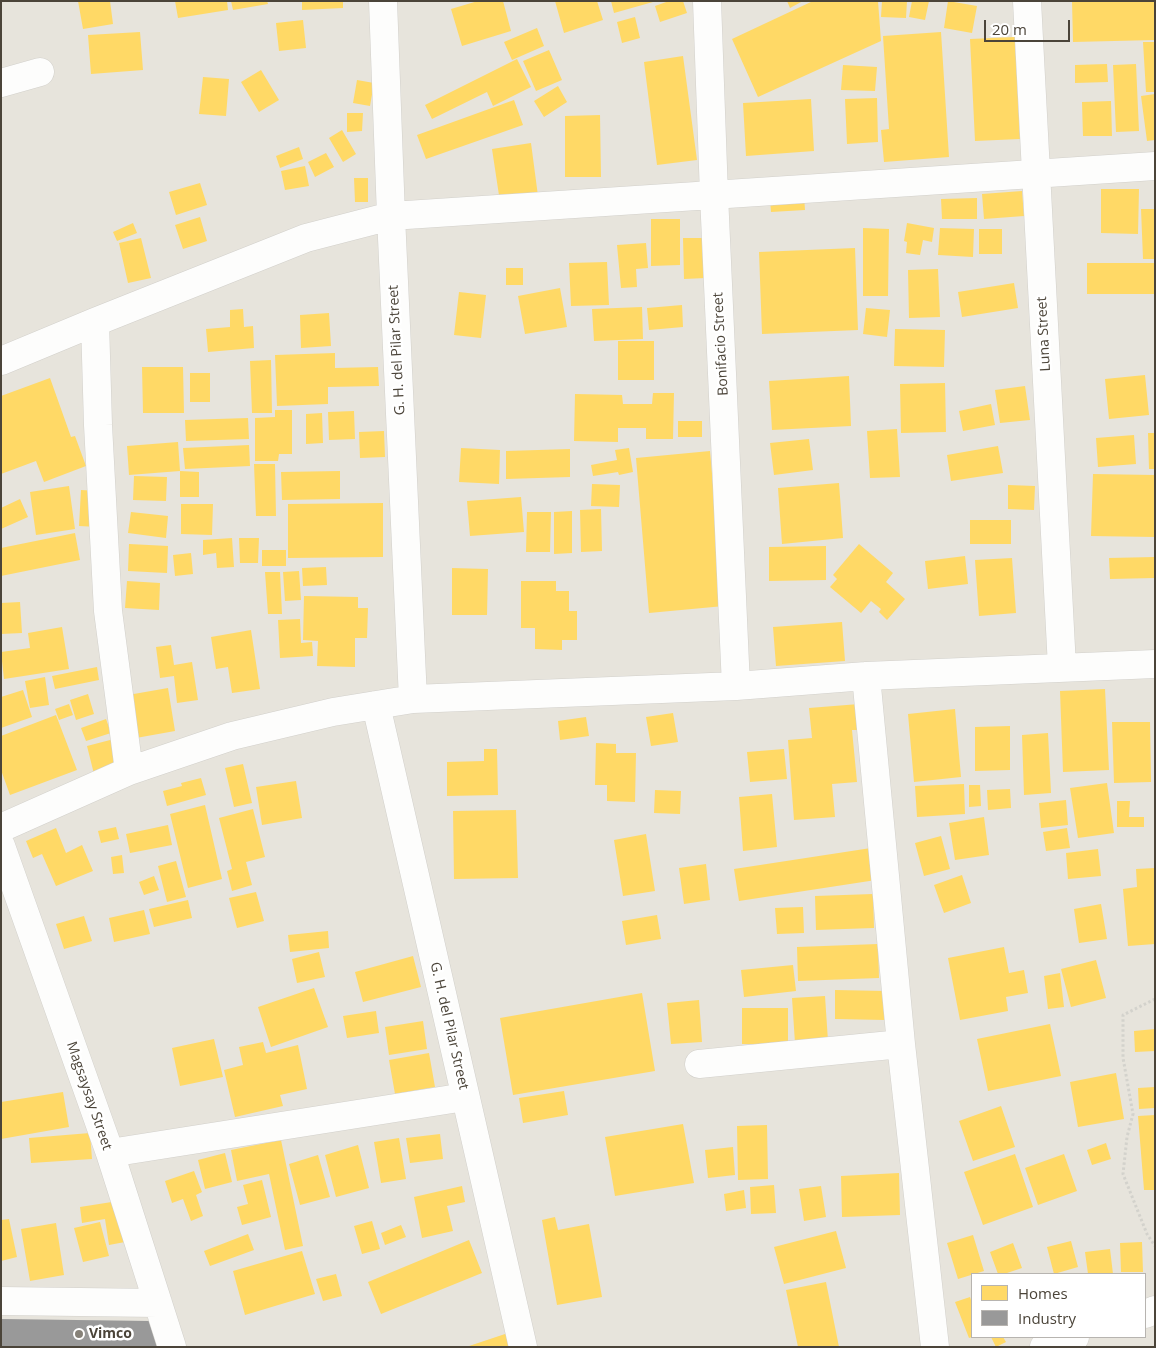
<!DOCTYPE html>
<style>
body{margin:0}
#map{position:relative;width:1156px;height:1348px;overflow:hidden;background:#f4f2ee;font-family:"Open Sans",sans-serif}
canvas{display:block}
.frame{position:absolute;inset:0;border:2px solid #4b4439;pointer-events:none}
.legend{position:absolute;left:971px;top:1273px;width:175px;height:65px;box-sizing:border-box;background:#fff;border:1px solid #b7b4b0;margin:0;padding:6px 9px;list-style:none;font-size:15px;color:#4b4439}
.legend li{display:flex;align-items:center;gap:10px;height:25px}
.legend b{width:25px;border:1px solid #b7b4b0}
.scale{position:absolute;left:984px;top:20px;width:86px;height:22px;box-sizing:border-box;border:2px solid #4b4439;border-top:0;padding-left:6px;font-size:15px;line-height:18px;white-space:nowrap;color:#4b4439;-webkit-text-stroke:4px #fff;paint-order:stroke}
</style>
<div id="map">
<canvas width="1156" height="1348"></canvas>
<div class="frame"></div>
<ul class="legend">
<li><b style="height:14px;background:#ffd966"></b>Homes</li>
<li><b style="height:14px;background:#999"></b>Industry</li>
</ul>
<div class="scale">20 m</div>
</div>
<script>
const ctx = document.querySelector('canvas').getContext('2d');
ctx.lineJoin = 'round';
function fill(path, color) {
  ctx.fillStyle = color;
  ctx.fill(path, 'evenodd');
}
function poly(rows) {
  const path = new Path2D();
  for (const r of rows) {
    path.moveTo(r[0], r[1]);
    for (let i = 2; i < r.length; i += 2) path.lineTo(r[i], r[i + 1]);
  }
  return path;
}
function strokePath(path, color, width, dash) {
  ctx.strokeStyle = color;
  ctx.lineWidth = width;
  ctx.lineCap = dash ? 'butt' : 'round';
  ctx.setLineDash(dash || []);
  ctx.stroke(path);
}
function drawText(font, color, halo, rows, align = 'center') {
  ctx.font = font + ' "Open Sans",sans-serif';
  ctx.lineWidth = 5;
  ctx.setLineDash([]);
  ctx.textBaseline = 'middle';
  ctx.strokeStyle = halo;
  ctx.fillStyle = color;
  for (const [text, x, y, turn = 0] of rows) {
    ctx.save();
    ctx.translate(x, y);
    ctx.rotate((+turn || 0) * Math.PI / 180);
    ctx.textAlign = isNaN(turn) ? turn : align;
    if (halo) ctx.strokeText(text, 0, 0);
    ctx.fillText(text, 0, 0);
    ctx.restore();
  }
}
fill(poly([
 [1,1,1155,1,1155,1347,1,1347],
 [972,1274,1145,1274,1145,1337,972,1337]
]), '#e7e4dc');
fill(poly([
 [78,1,110,1,113,24,83,29],
 [175,1,227,1,228,10,178,18],
 [231,1,267,1,268,4,233,10],
 [302,1,343,1,343,8,302,10],
 [478,1,503,1,511,31,462,46,451,9],
 [555,1,597,1,603,20,564,33],
 [611,1,653,1,653,2,614,13],
 [669,1,683,1,687,13,660,22,655,6],
 [787,1,803,1,790,8],
 [813,1,878,1,881,41,758,97,732,39],
 [882,1,907,1,906,18,881,17],
 [912,1,929,1,925,20,909,17],
 [948,1,977,6,972,33,944,28],
 [1072,1,1155,1,1155,40,1073,42],
 [635,17,640,38,622,43,617,22],
 [303,20,306,48,279,51,276,23],
 [537,28,544,46,512,60,504,42],
 [140,32,143,70,91,74,88,35],
 [941,32,949,157,884,162,881,130,889,129,883,36],
 [1015,37,1020,139,975,141,970,39],
 [1143,42,1155,42,1155,92,1146,92],
 [549,50,562,80,536,91,523,61],
 [683,56,697,160,657,165,644,62],
 [517,59,531,87,493,106,487,92,432,119,425,105],
 [1107,64,1108,82,1075,83,1075,65],
 [1136,64,1139,131,1116,132,1113,65],
 [843,65,877,67,875,91,841,90],
 [261,70,279,100,259,112,241,82],
 [203,77,229,79,226,116,199,114],
 [357,80,374,83,370,106,353,103],
 [558,86,567,102,544,117,534,101],
 [1155,94,1155,140,1147,141,1141,96],
 [877,98,878,142,847,144,845,99],
 [811,99,814,151,746,156,743,103],
 [514,100,523,125,426,159,417,135],
 [1111,101,1112,136,1083,136,1082,102],
 [347,113,363,113,362,131,347,132],
 [600,115,601,177,565,177,565,116],
 [342,130,356,154,343,162,329,138],
 [531,143,538,196,500,202,492,149],
 [299,147,303,159,280,168,276,156],
 [326,153,334,167,315,177,308,162],
 [305,166,309,186,285,190,281,171],
 [354,178,368,178,368,202,355,202],
 [200,183,207,205,176,215,169,192],
 [1101,189,1139,189,1138,234,1101,233],
 [1022,191,1024,216,984,219,982,194],
 [804,196,805,210,771,212,770,199],
 [977,198,977,219,942,219,941,199],
 [1141,209,1155,209,1155,259,1143,259],
 [200,217,207,241,183,249,175,225],
 [651,219,680,219,680,265,651,266],
 [133,223,137,233,117,241,113,232],
 [907,223,934,228,932,242,923,240,920,255,906,253,907,242,904,241],
 [863,228,889,229,888,296,863,296],
 [940,228,974,229,973,257,938,255],
 [979,229,1002,229,1002,254,979,254],
 [141,238,151,278,128,283,119,243],
 [683,238,705,238,706,278,684,279],
 [646,243,648,268,636,269,637,287,621,288,617,245],
 [855,248,858,330,762,334,759,252],
 [607,262,609,305,571,306,569,263],
 [1087,263,1155,263,1155,294,1087,294],
 [506,268,523,268,523,285,506,285],
 [938,269,940,317,909,318,908,270],
 [1014,283,1018,308,962,317,958,292],
 [560,288,567,327,525,334,518,296],
 [459,292,486,295,481,338,454,335],
 [682,305,683,327,649,330,647,308],
 [642,307,643,339,594,341,592,309],
 [866,308,890,310,887,337,863,334],
 [243,309,244,327,253,326,254,348,208,352,206,329,230,327,230,310],
 [329,313,331,346,301,348,300,315],
 [895,329,945,330,944,367,894,366],
 [618,341,654,341,654,380,618,380],
 [335,353,335,368,378,367,379,386,328,387,328,404,277,406,275,355],
 [271,360,272,413,252,413,250,361],
 [142,367,183,367,184,413,143,413],
 [190,373,210,373,210,402,190,402],
 [1145,375,1149,415,1109,419,1105,379],
 [849,376,851,426,772,430,769,381],
 [50,378,71,437,75,436,86,466,44,482,36,461,1,474,1,396],
 [945,383,946,432,901,433,900,384],
 [1025,386,1030,420,1000,423,995,390],
 [653,393,674,393,673,439,646,439,646,428,618,428,618,442,574,441,575,394,622,395,623,404,652,404],
 [991,404,995,425,963,431,959,411],
 [275,410,292,410,292,454,279,454,278,461,255,461,255,418,275,417],
 [354,411,355,439,329,440,328,412],
 [322,413,323,443,306,444,306,414],
 [248,418,249,439,186,441,185,420],
 [678,421,702,421,702,437,678,437],
 [897,429,900,477,870,478,867,431],
 [384,431,385,457,360,458,359,432],
 [1148,433,1155,433,1155,469,1149,469],
 [1134,435,1136,464,1098,467,1096,438],
 [809,439,813,470,774,475,770,443],
 [178,442,180,471,129,475,127,446],
 [249,445,250,466,185,469,183,448],
 [998,446,1003,473,951,481,947,455],
 [461,448,500,450,499,484,459,482],
 [629,448,633,472,619,475,618,472,593,476,591,465,617,460,615,450],
 [570,449,570,477,506,479,506,451],
 [710,451,724,606,649,613,636,458],
 [254,464,275,464,276,516,256,516],
 [180,471,199,472,199,497,180,497],
 [340,471,340,499,282,500,281,472],
 [1093,474,1155,475,1155,537,1091,536],
 [134,476,167,477,166,501,133,500],
 [839,483,843,538,782,544,778,488],
 [592,484,620,485,619,507,591,506],
 [1008,485,1035,486,1034,510,1008,509],
 [69,486,75,529,36,535,30,492],
 [81,490,100,491,98,527,79,526],
 [521,497,524,532,470,536,467,501],
 [20,499,28,517,1,529,1,508],
 [383,503,383,557,288,558,288,504],
 [181,504,213,504,212,535,181,534],
 [601,509,602,551,581,552,580,510],
 [572,511,572,553,554,554,554,512],
 [131,512,168,516,166,538,128,533],
 [527,512,551,512,550,552,526,552],
 [970,520,1011,520,1011,544,970,544],
 [75,533,80,560,1,576,1,548],
 [232,538,234,567,217,568,216,553,203,555,203,540],
 [239,538,259,538,258,563,240,563],
 [129,544,168,546,167,573,128,571],
 [859,544,893,573,886,582,905,599,887,620,879,612,881,609,871,601,861,613,830,587,837,579,833,575],
 [826,546,826,580,769,581,769,547],
 [262,550,286,550,286,566,262,566],
 [191,553,193,574,175,576,173,555],
 [965,556,968,584,928,589,925,561],
 [1155,557,1155,578,1110,579,1109,558],
 [1012,558,1016,613,979,616,975,560],
 [326,567,327,585,303,586,302,568],
 [452,568,488,569,487,615,452,615],
 [299,571,301,600,285,601,283,572],
 [265,572,280,572,282,614,268,614],
 [127,581,160,583,159,610,125,608],
 [521,581,556,581,556,591,569,591,569,611,577,611,577,640,562,640,562,650,535,649,535,628,521,628],
 [304,596,358,597,358,608,368,608,367,638,355,638,355,667,317,666,318,641,303,640],
 [20,602,22,633,1,634,1,603],
 [300,619,301,643,312,642,313,656,280,658,278,620],
 [842,622,845,661,776,666,773,627],
 [62,627,69,669,4,679,1,652,30,648,28,633],
 [251,630,260,689,232,693,228,667,216,669,211,637],
 [171,645,174,665,192,662,198,700,177,703,174,676,160,678,156,647],
 [97,667,99,680,55,689,52,676],
 [45,677,49,705,30,708,25,681],
 [168,688,175,731,136,738,128,695],
 [1105,689,1109,770,1063,772,1060,691],
 [23,690,32,717,1,728,1,697],
 [88,694,94,714,76,720,70,700],
 [69,704,73,715,59,720,55,709],
 [859,704,861,730,852,730,857,782,832,784,835,817,794,820,788,740,812,738,809,708],
 [955,709,961,777,914,782,908,714],
 [673,713,678,742,651,746,646,717],
 [56,715,77,770,10,795,1,770,1,736],
 [586,717,589,736,560,740,558,721],
 [106,719,111,733,86,741,81,728],
 [1112,722,1150,722,1151,782,1114,783],
 [1010,726,1010,770,975,771,975,727],
 [1048,733,1051,793,1024,795,1022,735],
 [114,739,121,766,94,774,87,746],
 [596,743,616,744,616,753,636,753,635,802,607,801,607,785,595,785],
 [484,749,497,749,498,795,447,796,447,762,484,761],
 [784,749,787,779,750,782,747,752],
 [243,764,252,803,234,807,225,768],
 [201,778,206,795,167,806,163,791,182,786,181,783],
 [296,781,302,818,262,825,256,787],
 [1107,783,1114,833,1078,838,1070,788],
 [964,784,965,814,917,817,915,786],
 [969,785,980,785,981,806,969,807],
 [1010,789,1011,808,988,810,987,790],
 [655,790,681,791,680,814,654,813],
 [772,794,777,847,743,851,739,797],
 [1066,800,1068,825,1041,828,1039,803],
 [1117,801,1130,801,1129,817,1144,817,1144,827,1117,827],
 [205,805,222,879,188,888,170,814],
 [253,809,265,857,246,862,252,885,232,891,227,871,232,869,219,818],
 [516,810,518,878,454,879,453,811],
 [984,817,989,855,955,860,949,823],
 [168,825,172,845,130,853,126,834],
 [116,827,119,839,101,843,98,831],
 [56,828,66,853,82,845,93,871,56,886,42,854,33,858,26,841],
 [1067,828,1070,848,1046,851,1043,832],
 [646,834,655,891,623,896,614,840],
 [941,836,950,869,924,876,915,843],
 [871,848,876,880,739,901,734,869],
 [1098,849,1101,876,1068,879,1066,853],
 [122,855,124,873,113,874,111,857],
 [176,861,186,897,167,902,158,866],
 [706,864,710,900,684,904,679,868],
 [1155,868,1155,944,1128,946,1123,889,1137,887,1136,869],
 [962,875,971,903,944,913,934,885],
 [154,876,159,890,144,895,139,882],
 [256,892,264,921,237,928,229,898],
 [873,894,874,928,816,930,815,896],
 [188,900,192,918,154,927,149,909],
 [1101,904,1107,939,1079,943,1074,909],
 [803,907,804,933,777,934,775,908],
 [144,910,150,934,114,942,109,918],
 [657,915,661,939,626,945,622,921],
 [84,916,92,941,64,949,56,924],
 [328,931,329,948,290,952,288,935],
 [878,944,879,978,798,981,797,947],
 [1004,947,1009,973,1024,970,1028,993,1006,997,1008,1011,960,1020,948,958],
 [319,952,325,977,297,983,292,959],
 [413,956,421,987,363,1002,355,972],
 [1096,960,1106,998,1071,1007,1061,969],
 [793,965,796,991,744,997,741,970],
 [1060,973,1064,1007,1048,1009,1044,976],
 [314,988,328,1027,271,1047,258,1007],
 [835,990,886,991,885,1020,835,1019],
 [642,993,655,1071,513,1095,500,1018],
 [825,996,828,1041,795,1043,792,998],
 [699,1000,702,1042,671,1044,667,1003],
 [742,1008,788,1008,788,1044,742,1044],
 [376,1011,379,1033,347,1038,343,1016],
 [423,1021,427,1049,389,1055,385,1027],
 [1050,1024,1061,1076,988,1091,977,1039],
 [1155,1029,1155,1051,1135,1052,1134,1031],
 [214,1039,223,1077,180,1086,172,1048],
 [263,1042,266,1053,298,1045,307,1089,280,1095,283,1106,235,1117,224,1070,243,1065,239,1047],
 [429,1053,435,1087,395,1094,389,1060],
 [1116,1073,1124,1119,1078,1127,1070,1082],
 [1155,1087,1155,1108,1139,1109,1138,1088],
 [564,1091,568,1115,523,1123,519,1098],
 [63,1092,69,1127,1,1139,1,1102],
 [1001,1106,1015,1147,973,1161,959,1121],
 [1155,1115,1155,1190,1144,1190,1138,1116],
 [683,1124,694,1183,615,1196,605,1137],
 [767,1125,768,1179,738,1180,737,1126],
 [90,1133,92,1159,31,1163,29,1138],
 [440,1134,443,1159,410,1163,406,1138],
 [399,1138,406,1179,381,1183,374,1142],
 [281,1140,303,1246,285,1250,269,1174,237,1181,231,1150],
 [1106,1143,1111,1159,1092,1165,1087,1150],
 [358,1145,369,1188,336,1197,325,1155],
 [733,1147,735,1175,708,1178,705,1150],
 [225,1153,232,1182,205,1189,198,1160],
 [1015,1154,1033,1207,983,1225,964,1172],
 [1064,1154,1077,1191,1038,1205,1025,1168],
 [318,1155,330,1197,300,1205,289,1164],
 [194,1171,202,1192,196,1195,203,1216,191,1221,183,1199,172,1203,165,1181],
 [899,1173,900,1215,842,1217,841,1176],
 [262,1180,271,1217,242,1225,237,1207,248,1204,243,1185],
 [774,1185,776,1213,751,1214,750,1187],
 [462,1186,465,1202,447,1206,453,1231,422,1238,414,1197],
 [821,1186,826,1217,804,1221,799,1189],
 [744,1190,746,1208,726,1211,724,1194],
 [118,1201,125,1242,109,1245,105,1219,82,1223,80,1207],
 [555,1217,558,1230,589,1224,602,1297,557,1305,542,1220],
 [9,1219,17,1257,1,1261,1,1220],
 [372,1221,380,1249,362,1254,354,1226],
 [100,1222,109,1256,83,1262,74,1228],
 [56,1223,64,1275,30,1281,21,1229],
 [401,1225,406,1237,385,1245,381,1233],
 [836,1231,846,1268,784,1284,774,1247],
 [248,1234,254,1250,210,1266,204,1251],
 [973,1235,984,1271,958,1279,947,1243],
 [469,1240,482,1273,381,1314,368,1282],
 [1071,1241,1078,1267,1054,1274,1047,1247],
 [1142,1242,1143,1272,1121,1272,1120,1243],
 [1013,1243,1022,1268,1004,1274,998,1274,990,1252],
 [1110,1249,1113,1274,1088,1274,1085,1252],
 [302,1251,315,1294,245,1315,233,1271],
 [336,1274,342,1296,323,1301,316,1279],
 [826,1282,839,1347,798,1347,786,1290],
 [970,1297,972,1303,972,1337,969,1338,955,1302],
 [508,1333,513,1347,469,1347,469,1346],
 [991,1337,1003,1337,1006,1342,996,1347]
]), '#ffd966');
fill(poly([
 [2,1319,151,1321,161,1347,2,1347]
]), '#999');
const minor = poly([
 [383,1,391,216,413,699],
 [707,1,714,195,736,686],
 [1027,1,1062,667],
 [1,83,40,72],
 [95,322,98,425,108,611,129,771],
 [1,361,95,322,306,238,391,216,1155,166],
 [866,676,901,1044,935,1347],
 [376,705,523,1347],
 [1,828,129,771,232,736,333,712,413,699,736,686,866,676,1155,664],
 [1,846,110,1153,172,1347],
 [699,1064,901,1044],
 [110,1153,465,1097],
 [1,1301,158,1303],
 [1145,1314,1155,1310],
 [1044,1347,1075,1337]
]);
strokePath(minor, '#d2d0cb', 29);
strokePath(poly([
 [1155,999,1123,1015,1123,1058,1133,1114,1127,1137,1123,1174,1147,1234,1155,1246]
]), '#d3d2cc', 3, [2.5, 2.5]);
strokePath(minor, '#fdfdfc', 28);
for (const [x, y, r, color] of [
 [79,1334,5,"#868178"]
]) {
  const dot = new Path2D();
  dot.arc(x, y, r, 0, 2 * Math.PI);
  ctx.fillStyle = color;
  ctx.fill(dot);
  strokePath(dot, '#fff', 2);
}
drawText('14px', '#4b4439', '#fff', [
 ["Luna Street",1044,334,-93],
 ["Bonifacio Street",721,344,-93],
 ["G. H. del Pilar Street",397,350,-93],
 ["G. H. del Pilar Street",449,1026,77],
 ["Magsaysay Street",89,1096,71]
]);
drawText('bold 14px', '#4b4439', '#fff', [
 ["Vimco",89,1334]
], 'left');
</script>
